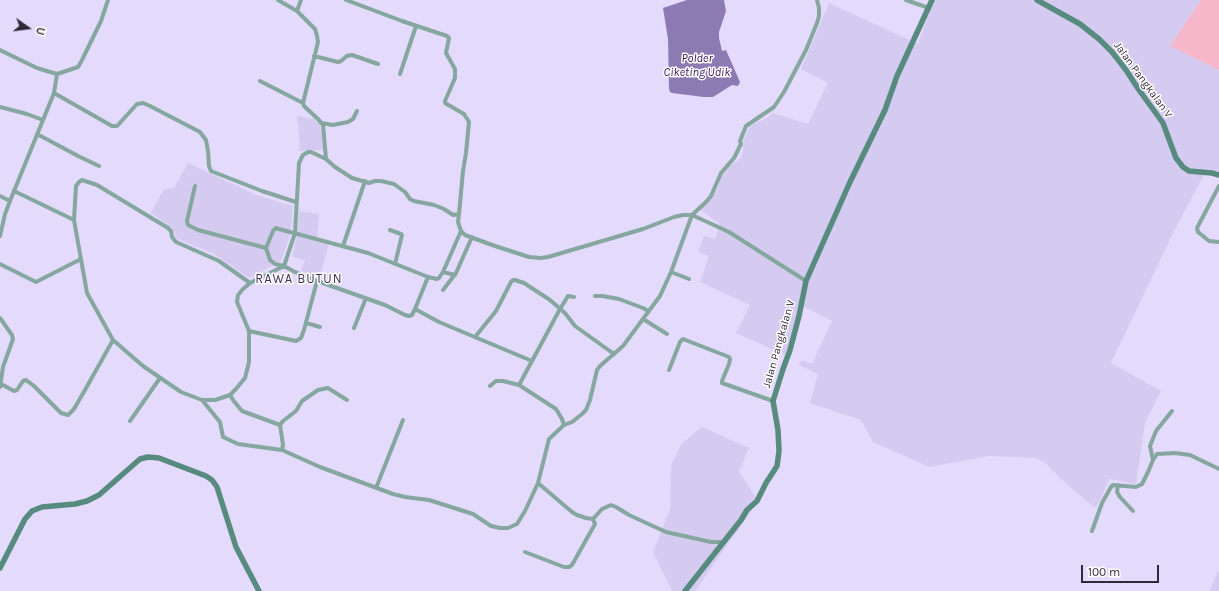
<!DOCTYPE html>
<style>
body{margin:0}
#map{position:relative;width:1219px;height:591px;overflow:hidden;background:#e4dafb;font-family:Karla,sans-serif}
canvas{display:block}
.north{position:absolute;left:8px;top:8px;width:40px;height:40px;-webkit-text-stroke:3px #fff;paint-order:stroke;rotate:104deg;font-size:11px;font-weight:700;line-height:16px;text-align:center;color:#2f2a3a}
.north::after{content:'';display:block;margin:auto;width:14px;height:18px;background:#2f2a3a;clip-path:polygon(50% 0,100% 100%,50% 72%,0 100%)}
.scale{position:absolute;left:1081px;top:565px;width:78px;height:18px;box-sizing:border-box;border:2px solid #2f2a3a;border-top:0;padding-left:5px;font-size:12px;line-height:14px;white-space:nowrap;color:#2f2a3a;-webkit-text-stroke:3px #fff;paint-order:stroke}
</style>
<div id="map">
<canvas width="1219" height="591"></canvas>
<div class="north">U</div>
<div class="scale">100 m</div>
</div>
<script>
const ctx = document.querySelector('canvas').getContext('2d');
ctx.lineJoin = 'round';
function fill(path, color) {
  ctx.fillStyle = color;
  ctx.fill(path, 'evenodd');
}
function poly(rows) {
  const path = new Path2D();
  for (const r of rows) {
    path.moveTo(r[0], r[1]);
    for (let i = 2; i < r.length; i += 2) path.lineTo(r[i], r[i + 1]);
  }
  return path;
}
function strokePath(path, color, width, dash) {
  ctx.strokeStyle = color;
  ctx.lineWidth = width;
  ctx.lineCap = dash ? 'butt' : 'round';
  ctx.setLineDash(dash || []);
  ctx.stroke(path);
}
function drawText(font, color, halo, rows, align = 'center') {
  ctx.font = font + ' Karla,sans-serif';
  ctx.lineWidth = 3;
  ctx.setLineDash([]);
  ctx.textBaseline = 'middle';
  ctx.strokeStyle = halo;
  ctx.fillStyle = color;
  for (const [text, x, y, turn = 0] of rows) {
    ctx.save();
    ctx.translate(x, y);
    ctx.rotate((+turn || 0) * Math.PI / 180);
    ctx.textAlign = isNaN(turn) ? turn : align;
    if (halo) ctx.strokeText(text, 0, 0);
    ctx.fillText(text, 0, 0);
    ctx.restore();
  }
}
fill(poly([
 [934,0,1201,0,1170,46,1219,70,1219,172,1207,169,1174,231,1111,363,1161,391,1145,423,1136,484,1109,479,1100,501,1095,508,1063,481,1044,462,1035,458,989,456,929,467,873,442,861,420,810,403,818,374,799,365,802,360,812,364,832,321,799,304,798,313,785,355,736,333,750,305,700,282,709,256,698,252,704,236,715,239,720,224,699,209,717,189,724,170,742,157,744,139,750,126,767,118,772,113,808,124,828,83,801,69,829,3,918,44],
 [297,116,319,120,324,150,298,151,300,146],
 [188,163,256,195,293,206,290,236,281,261,249,278,214,254,176,238,173,229,151,213,164,189,174,188],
 [299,211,319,214,317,238,329,243,320,277,301,271,305,260,292,257,297,234],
 [702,427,749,448,739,471,758,501,695,591,672,591,653,552,670,510,671,465,682,443],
 [1219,570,1219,591,1209,591]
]), '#d5caf0');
fill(poly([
 [1201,0,1219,0,1219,70,1170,46]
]), '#f7b7cb');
fill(poly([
 [687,0,724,0,726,11,719,32,719,38,722,51,726,50,740,82,738,86,732,85,713,97,704,97,672,93,670,92,669,89,668,39,663,8]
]), '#8c7ab3');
strokePath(poly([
 [278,0,297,11,315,29,317,36,318,42,303,103,304,106,319,120,323,125,326,159],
 [346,0,402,21,447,36,449,38,446,53,455,69,455,78,445,101,445,103,464,114,469,122,466,153,463,171,459,214],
 [906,0,929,8],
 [297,11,301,0],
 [0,50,37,68,57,74,78,67,82,60,101,21,108,0],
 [314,56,338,62,341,61,347,56,352,55,378,64],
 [400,74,416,26],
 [260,81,303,103],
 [54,93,112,126,117,126,137,104,143,103,150,106,200,132,206,140,208,151,209,166,211,171,262,191,296,202],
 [0,107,27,114,43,120],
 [321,123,333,125,348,122,353,119,357,111],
 [37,134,78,156,99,166],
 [195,186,187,221,188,225,198,230,266,248],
 [1219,186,1197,228,1198,232,1209,241,1219,242],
 [14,191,74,220],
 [0,196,10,201],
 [390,230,401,234,402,235,395,264],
 [0,236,5,214,10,201,54,93,57,74],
 [343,246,365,181],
 [0,264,36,282,81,259],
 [443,272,455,275],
 [671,272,689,279],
 [428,277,368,253,279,229,276,228,273,231,266,248,270,260,275,264,284,266,295,272,317,281,385,305,405,315,409,316,412,315,415,309,428,277,437,279,439,278,443,272,461,231],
 [250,283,219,261,176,242,172,237,171,231,168,228,97,185,82,180,79,182,76,186,74,220,87,293,113,340,143,366,181,392,202,400,215,400,230,395,235,390,245,378,249,362,249,331,237,302,238,295,243,289,250,283,284,266,295,233,299,163,303,155,308,152,311,152,326,159,335,167,352,178,369,183,375,181,381,181,394,184,405,192,410,199,414,201,434,205,444,209,453,215,459,214,458,222,461,231,465,235,495,246,529,257,541,258,548,257,643,229,674,217,683,215,692,215,729,232,806,281],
 [443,290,456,273,472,237],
 [595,296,602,296,619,299,643,308,648,311],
 [415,309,439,322,532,361,560,309,568,296,574,297],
 [0,318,12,335,13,339,3,367,0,387],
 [643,319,667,334],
 [306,323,320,327],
 [354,328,366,298],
 [249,331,296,341,301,338,304,330,317,281],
 [475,337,496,311,511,282,513,280,515,280,524,283,550,300,565,313,575,326,614,354],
 [669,370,680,342,683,339,729,357,730,359,729,364,722,381,722,383,773,401],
 [1,384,14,391,17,390,23,381,26,380,34,386,61,413,68,415,74,409,85,390,113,340],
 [519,385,532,361],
 [490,386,496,381,503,381,519,385,556,409,562,419,564,425],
 [230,395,233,400,242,411,280,425,283,445,282,450],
 [202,400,220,422,223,437,238,444,282,450,320,467,393,494,405,497,429,500,473,514,491,526,500,528,508,528,517,524,525,511,538,483,549,439,564,425,572,422,582,414,586,410,590,400,597,370,600,366,623,346,660,296,671,272,692,215,706,202,711,196,721,173,734,158,741,144,740,141,746,126,774,107,784,92,806,50,817,23,819,16,819,8,817,0],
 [130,421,160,378],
 [280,425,283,421,296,411,302,401,318,390,328,388,347,400],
 [1153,460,1150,446,1156,431,1172,411],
 [538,483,572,512,577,515,586,518,593,519,602,509,611,505,616,507,629,515,666,532,711,542,723,542],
 [1118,485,1117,492,1120,497,1133,511],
 [376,488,403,420],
 [1092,531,1102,503,1111,487,1113,485,1136,487,1142,484,1148,472,1153,460,1157,454,1175,453,1190,455,1219,469],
 [525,552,564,567,569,567,572,565,595,524,593,519]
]), '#85a79f', 4);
strokePath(poly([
 [1037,0,1080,24,1099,39,1112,52,1126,70,1139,90,1163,123,1176,158,1183,167,1189,171,1212,173,1219,175],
 [0,568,25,519,32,511,42,507,75,504,87,501,99,495,140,459,148,457,159,458,206,476,212,480,217,487,236,547,259,591],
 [685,591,741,520,747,510,757,501,766,483,777,466,779,451,778,430,773,401,783,369,790,350,799,316,806,281,850,182,885,110,897,76,932,0]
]), '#578b7f', 5.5);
drawText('11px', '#2f2a3a', '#fff', [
 ["Jalan Pangkalan V",1143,80,54],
 ["Jalan Pangkalan V",779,344,-74]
]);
drawText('italic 12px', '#33145a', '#fff', [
 ["Polder",697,59],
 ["Ciketing Udik",697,73]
]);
ctx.letterSpacing = '1px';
drawText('13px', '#3f3455', '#fff', [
 ["RAWA BUTUN",299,279]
]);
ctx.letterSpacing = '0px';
</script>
